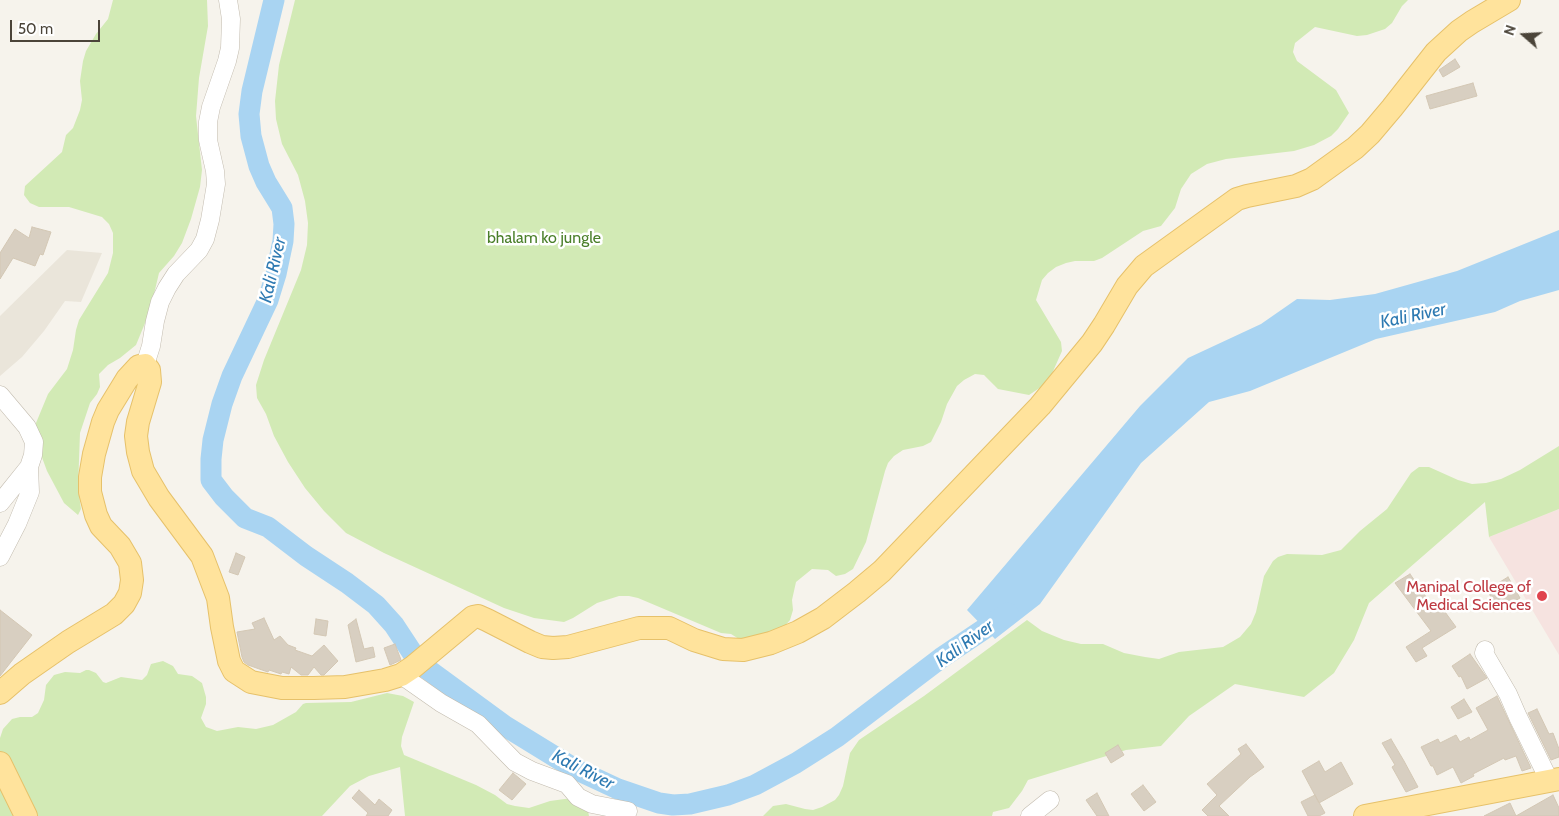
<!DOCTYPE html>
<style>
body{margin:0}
#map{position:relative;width:1559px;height:816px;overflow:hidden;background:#f6f3ec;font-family:Cabin,sans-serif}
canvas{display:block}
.north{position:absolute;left:1499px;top:10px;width:50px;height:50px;-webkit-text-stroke:4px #fff;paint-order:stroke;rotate:289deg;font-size:14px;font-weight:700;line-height:20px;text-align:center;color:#4b4439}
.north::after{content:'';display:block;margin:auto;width:18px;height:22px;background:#4b4439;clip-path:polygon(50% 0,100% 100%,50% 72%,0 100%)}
.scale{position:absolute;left:10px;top:20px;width:90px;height:22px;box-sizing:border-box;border:2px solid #4b4439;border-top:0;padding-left:6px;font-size:15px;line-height:18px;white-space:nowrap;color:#4b4439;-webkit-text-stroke:4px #fff;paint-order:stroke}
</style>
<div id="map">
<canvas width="1559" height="816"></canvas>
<div class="north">N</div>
<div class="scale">50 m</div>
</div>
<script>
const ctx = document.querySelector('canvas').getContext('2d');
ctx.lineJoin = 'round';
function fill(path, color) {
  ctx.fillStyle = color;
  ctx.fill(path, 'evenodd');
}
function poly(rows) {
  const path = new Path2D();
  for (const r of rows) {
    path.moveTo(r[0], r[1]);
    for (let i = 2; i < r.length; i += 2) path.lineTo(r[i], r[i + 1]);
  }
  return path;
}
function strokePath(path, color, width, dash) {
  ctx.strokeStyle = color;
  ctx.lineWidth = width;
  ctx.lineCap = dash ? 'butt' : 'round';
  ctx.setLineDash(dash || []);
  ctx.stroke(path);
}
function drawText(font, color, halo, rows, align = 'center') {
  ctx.font = font + ' Cabin,sans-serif';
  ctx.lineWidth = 5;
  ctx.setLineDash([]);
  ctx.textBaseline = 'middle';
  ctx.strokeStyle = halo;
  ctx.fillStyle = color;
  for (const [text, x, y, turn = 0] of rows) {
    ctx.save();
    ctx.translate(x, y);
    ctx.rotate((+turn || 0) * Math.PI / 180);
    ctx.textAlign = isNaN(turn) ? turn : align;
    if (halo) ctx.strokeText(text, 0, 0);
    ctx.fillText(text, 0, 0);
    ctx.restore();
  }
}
fill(poly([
 [67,250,102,253,81,302,65,301,44,331,22,357,0,376,0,316]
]), '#eae5da');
fill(poly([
 [1559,509,1559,655,1489,537]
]), '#f6e3e0');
fill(poly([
 [113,0,207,0,208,26,199,78,196,116,202,170,200,187,191,219,182,243,174,256,159,273,150,311,136,345,120,358,108,365,99,374,100,387,97,394,90,403,80,433,78,488,81,509,78,515,64,503,47,471,33,433,36,423,48,394,67,369,73,350,76,330,79,320,108,273,113,253,113,233,109,224,102,217,69,207,39,207,30,203,24,195,25,186,62,152,66,135,73,128,80,110,82,100,80,81,83,61,86,51,96,34,108,19],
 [295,0,1408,0,1402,6,1392,23,1385,29,1367,35,1357,36,1315,27,1295,43,1293,52,1297,61,1336,90,1349,113,1338,129,1331,136,1314,145,1294,151,1226,159,1207,164,1191,174,1181,189,1175,208,1161,226,1143,231,1102,258,1094,261,1075,261,1066,263,1056,267,1048,273,1042,280,1036,300,1061,342,1062,351,1050,378,1044,385,1029,395,998,389,984,375,975,374,964,380,957,386,947,404,941,422,931,442,923,446,903,450,894,456,888,463,885,471,866,542,853,569,845,574,836,576,828,570,812,569,796,582,792,600,793,610,790,620,784,627,758,639,739,639,731,634,721,633,638,598,629,596,619,596,597,603,573,618,564,622,534,618,504,608,384,553,346,533,324,511,305,488,288,462,274,436,266,414,257,398,256,385,264,360,301,270,307,245,308,223,305,201,298,175,282,144,276,119,275,101,279,65],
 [1559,446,1559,509,1489,537,1485,502,1369,603,1354,640,1334,673,1304,697,1235,684,1189,716,1161,746,1126,750,1028,780,1022,791,1009,808,993,812,992,816,763,816,773,806,786,804,805,809,813,810,822,807,835,800,839,795,843,786,850,753,859,740,924,696,1027,620,1042,631,1064,640,1081,644,1103,644,1124,653,1145,657,1159,659,1179,652,1223,647,1240,637,1251,624,1256,612,1264,576,1273,561,1278,557,1287,554,1322,555,1341,550,1360,531,1387,509,1411,473,1419,467,1429,467,1458,480,1472,484,1486,483,1501,479,1520,470],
 [163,661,173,666,178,674,192,676,202,683,206,697,206,704,201,718,206,727,217,731,238,727,256,729,273,725,296,712,303,704,306,703,351,702,387,693,403,696,414,702,402,737,401,746,404,755,476,785,495,795,507,804,515,806,529,808,550,801,572,798,588,811,589,816,405,816,400,767,369,776,350,786,322,816,0,816,0,738,3,729,12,719,20,717,32,717,38,713,44,700,46,685,54,675,65,672,80,673,86,670,89,670,96,673,103,682,106,683,121,677,142,680,147,675,151,664]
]), '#d2eab5');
fill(poly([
 [1559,230,1559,290,1520,301,1495,312,1376,339,1250,391,1209,402,1141,463,1040,604,995,639,967,610,1140,406,1188,358,1261,324,1297,299,1330,300,1375,294,1457,271]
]), '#a9d4f2');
strokePath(poly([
 [274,0,252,91,249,114,251,136,259,166,266,182,282,208,284,224,283,241,276,274,268,300,232,376,222,404,213,440,211,459,211,480,224,497,245,518,268,527,306,556,347,583,376,605,394,625,419,663,505,726,575,769,618,789,659,803,673,805,690,804,728,795,755,785,796,763,837,737,941,658,1008,613]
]), '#a9d4f2', 21);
const building = poly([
 [1455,59,1460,67,1443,77,1439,70,1455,59],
 [1473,83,1477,96,1430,109,1426,96,1473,83],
 [32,227,51,232,43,255,40,254,35,266,13,258,0,279,0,253,15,229,29,238,32,227],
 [236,553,245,557,238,575,229,572,236,553],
 [1410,574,1431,604,1437,601,1456,627,1422,648,1427,656,1416,662,1406,647,1431,631,1395,583,1410,574],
 [1508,577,1520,598,1499,611,1487,590,1508,577],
 [0,610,32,635,0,676,0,610],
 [264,618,274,640,280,636,288,645,296,648,295,650,312,656,324,645,338,661,324,675,321,675,314,667,308,675,301,675,291,667,289,674,282,672,281,674,269,670,268,672,265,671,248,665,244,662,242,657,237,632,255,629,252,623,264,618],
 [316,619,328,621,326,636,314,634,316,619],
 [356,619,364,649,373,647,375,657,356,662,348,625,356,619],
 [395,644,401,660,390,665,384,648,395,644],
 [1470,654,1487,678,1467,689,1461,676,1459,677,1452,666,1470,654],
 [1497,696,1531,768,1522,771,1516,756,1505,760,1504,758,1473,774,1474,776,1461,783,1453,767,1437,775,1433,766,1431,766,1421,747,1438,739,1440,743,1456,735,1460,742,1469,737,1470,740,1488,730,1476,708,1497,696],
 [1464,699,1472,712,1458,719,1451,707,1464,699],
 [1537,709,1549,734,1553,733,1559,749,1559,757,1551,760,1528,713,1537,709],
 [1391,739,1404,761,1418,787,1406,792,1392,767,1395,765,1382,743,1391,739],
 [1246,744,1264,767,1250,777,1219,806,1229,816,1208,816,1202,810,1217,795,1207,784,1241,754,1238,749,1246,744],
 [1118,745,1124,755,1111,763,1105,753,1118,745],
 [1319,761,1325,772,1341,762,1353,784,1319,803,1302,771,1319,761],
 [513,773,526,784,512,800,499,790,513,773],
 [1143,785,1156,802,1144,811,1131,794,1143,785],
 [359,790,375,805,379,799,392,810,388,816,366,816,368,813,352,798,359,790],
 [1097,793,1109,816,1097,816,1086,800,1097,793],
 [1315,795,1325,813,1319,816,1308,816,1301,802,1315,795],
 [1553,795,1559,808,1559,816,1484,816,1510,803,1516,816,1553,795]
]);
fill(building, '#d8cfc1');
strokePath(building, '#d3c7b4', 1);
const minor = poly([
 [145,365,151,346,155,321,160,302,167,288,176,274,199,250,205,239,210,220,216,184,215,171,208,140,208,122,211,107,227,61,230,48,231,19,228,0],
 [0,395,27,427,34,442,33,455,29,467,0,503],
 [0,557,17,524,30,492,29,467],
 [1485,650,1484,653,1508,694,1518,717,1549,780],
 [401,675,441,703,478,724,515,762,532,771,567,784,578,797,592,804,628,811],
 [1030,816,1050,800]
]);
const major = poly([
 [0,693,22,674,68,642,114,614,124,604,130,593,132,580,130,563,120,546,101,526,96,515,90,492,90,477,94,454,103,422,108,410,127,379,139,366,145,365,149,370,150,382,138,422,136,436,138,452,143,471,159,498,202,556,218,598,222,627,229,661,234,671,251,682,282,688,314,688,345,687,385,680,401,675,413,667,473,617,478,616,487,620,530,642,542,647,553,648,568,647,639,628,669,628,694,640,723,649,743,650,771,643,798,632,823,618,857,592,882,571,1040,406,1092,343,1104,325,1127,286,1144,266,1237,199,1247,196,1296,186,1312,179,1355,148,1370,134,1392,108,1436,52,1459,31,1472,22,1509,0],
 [0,763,26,816],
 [1365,816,1559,779]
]);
strokePath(minor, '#c2bbae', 19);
strokePath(major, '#e6c16a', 24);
strokePath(minor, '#fff', 18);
strokePath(major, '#ffe39c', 22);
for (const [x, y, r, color] of [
 [1542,596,6,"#e0444e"]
]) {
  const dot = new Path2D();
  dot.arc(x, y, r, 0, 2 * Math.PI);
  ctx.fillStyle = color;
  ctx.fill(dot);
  strokePath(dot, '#fff', 2);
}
drawText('16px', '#4a7f2a', '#fff', [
 ["bhalam ko jungle",544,238]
]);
drawText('16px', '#be3a42', '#fff', [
 ["Manipal College of",1531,587],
 ["Medical Sciences",1531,605]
], 'right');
drawText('italic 18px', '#2e7ab2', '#fff', [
 ["Kali River",273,270,-77],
 ["Kali River",1413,316,-12],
 ["Kali River",965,644,-36],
 ["Kali River",583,770,27]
]);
</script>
